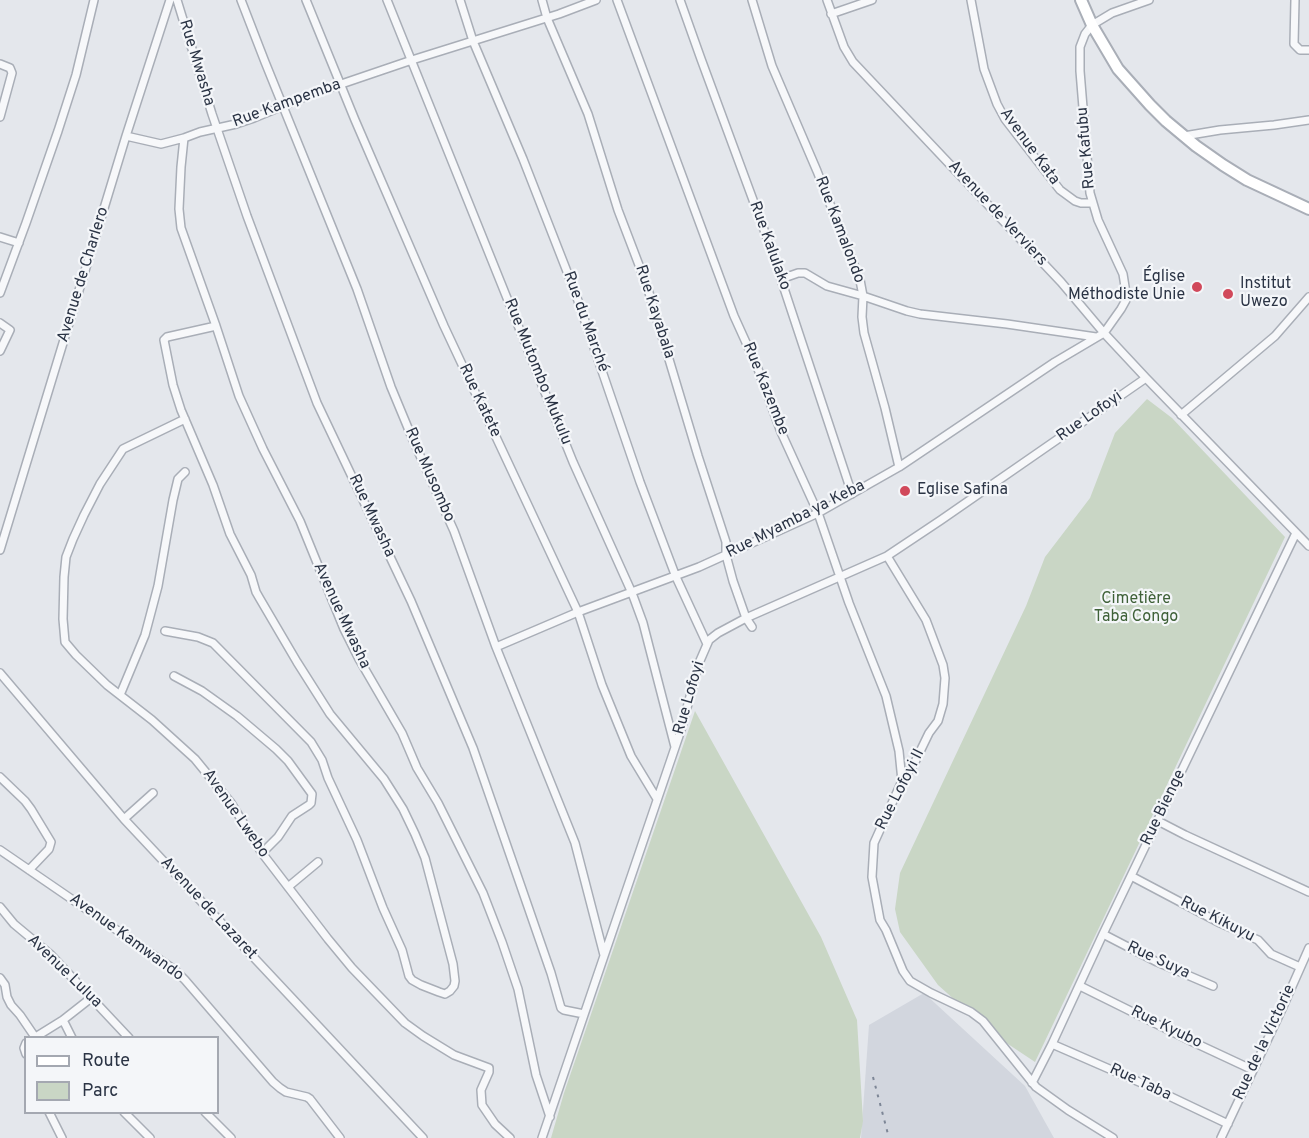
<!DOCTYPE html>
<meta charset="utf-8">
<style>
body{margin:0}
#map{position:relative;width:1309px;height:1138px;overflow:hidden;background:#e4e7ec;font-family:Overpass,sans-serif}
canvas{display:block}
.legend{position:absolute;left:24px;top:1036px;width:195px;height:78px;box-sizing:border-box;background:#f4f6f9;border:2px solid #a4a8b1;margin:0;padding:8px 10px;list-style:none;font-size:18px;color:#2b3445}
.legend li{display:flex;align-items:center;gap:12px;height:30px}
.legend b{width:30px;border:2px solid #a4a8b1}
</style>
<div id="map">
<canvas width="1309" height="1138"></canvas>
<ul class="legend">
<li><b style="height:8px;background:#fff"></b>Route</li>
<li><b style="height:16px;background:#c9d6c5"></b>Parc</li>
</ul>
</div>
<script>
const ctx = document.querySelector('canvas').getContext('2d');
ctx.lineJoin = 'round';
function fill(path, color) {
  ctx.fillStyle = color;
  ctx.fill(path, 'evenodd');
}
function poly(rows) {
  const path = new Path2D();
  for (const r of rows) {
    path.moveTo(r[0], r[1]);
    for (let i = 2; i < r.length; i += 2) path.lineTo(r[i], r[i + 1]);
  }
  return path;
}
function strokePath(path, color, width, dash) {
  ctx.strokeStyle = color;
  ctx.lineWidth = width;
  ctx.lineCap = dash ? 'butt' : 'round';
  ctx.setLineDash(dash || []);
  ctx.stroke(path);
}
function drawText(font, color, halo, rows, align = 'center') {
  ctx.font = font + ' Overpass,sans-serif';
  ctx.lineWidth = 4.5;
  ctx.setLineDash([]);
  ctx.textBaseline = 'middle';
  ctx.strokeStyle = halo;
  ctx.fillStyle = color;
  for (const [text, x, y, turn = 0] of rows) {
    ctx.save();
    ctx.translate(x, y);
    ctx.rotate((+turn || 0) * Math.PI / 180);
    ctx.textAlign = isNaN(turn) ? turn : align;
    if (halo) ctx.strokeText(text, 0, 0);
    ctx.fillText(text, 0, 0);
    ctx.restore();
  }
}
fill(poly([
 [924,993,1025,1086,1054,1138,861,1138,869,1025]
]), '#d2d6de');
fill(poly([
 [1147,399,1172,418,1285,537,1035,1062,993,1034,938,985,900,932,895,909,900,873,1026,606,1045,557,1090,498,1115,433],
 [695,711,821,937,857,1020,863,1121,860,1138,551,1138,564,1093]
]), '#c9d6c5');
const street = poly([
 [177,0,212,114,247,216,317,403,411,601,473,748,551,973,561,1008,564,1010,584,1014],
 [241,0,265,62,357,289,391,387,413,440,454,531,496,647,575,843,604,955],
 [306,0,355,120,444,326,578,612,602,685,631,756,657,799],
 [387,0,573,462,632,593,643,623,675,747],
 [460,0,473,41,523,159,575,292,640,482,676,577,707,644],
 [542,0,547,18,588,114,618,210,647,286,698,456,726,542,726,555,733,581,746,618,752,627],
 [617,0,734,316,758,369,781,432,818,513,849,603,886,696,899,751,902,781],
 [680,0,701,59,770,246,852,494],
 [752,0,772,66,817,171,860,280,863,296,862,317,864,333,885,408,899,467],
 [827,0,844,47,853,62,1061,282,1104,333,1146,378,1309,546],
 [971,0,984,69,997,104,1005,119,1060,190,1075,201,1081,203,1092,203],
 [1295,0,1294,44,1300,50,1309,50],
 [831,14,872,0],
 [0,64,10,68,12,73,0,117],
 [126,136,161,144,184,138,200,132,236,124,254,118,312,94,412,60,559,14,596,0],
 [1184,136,1220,130,1274,125,1309,120],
 [184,138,181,167,179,209,181,228,216,326,239,396,263,449,300,521,344,629,359,659,402,733,417,768,438,803,483,893,502,942,518,989,536,1075,550,1117],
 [0,237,19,243],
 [781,279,798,273,805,273,827,286,863,296,907,311,920,314,1007,324,1096,337],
 [0,293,26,223,58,131,76,75,94,0],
 [0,323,10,330,0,351],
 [1181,415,1275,336,1309,297],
 [185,419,123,449,100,484,84,515,73,539,66,557,64,577,63,619,65,642,76,655,107,685,152,720,195,759,231,803,262,853,328,939,352,968,405,1023,423,1036,454,1055,489,1068,489,1072,481,1090,482,1105,495,1124,510,1138],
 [0,550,126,136,170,0],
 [887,556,926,620,943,665,945,678,943,704,938,721,929,733,914,764,902,781,874,843,872,877,880,920,886,930,903,971,910,981,931,993,971,1012,983,1021,1036,1087,1068,1110,1113,1138],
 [165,631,198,637,213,643,311,742,322,760,328,778,357,840,383,908,402,950,409,976,412,980,421,985,439,992,445,994,450,991,454,986,455,981,453,964,425,858,415,834,403,809,384,779,330,714,297,662,260,599,256,592,251,575,230,534,213,485,181,410,173,385,164,340,167,337,216,326],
 [496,647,578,612,699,567,818,513,899,467,1055,362,1104,333,1121,309,1126,300,1126,293,1123,274,1098,220,1090,193,1080,71,1080,47,1085,34,1092,25,1112,13,1149,0],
 [0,673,124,819,423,1138],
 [174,676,202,691,237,716,276,749,288,761,312,794,311,803,309,805,292,816,278,837,262,853],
 [120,695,145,635,158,586,173,500,178,479,185,472],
 [0,777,25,801,31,809,51,842,49,849,29,870],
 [124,819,153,793],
 [1158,821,1185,835,1309,892],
 [0,850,175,970,185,980,273,1082,280,1088,286,1092,307,1097,310,1099,340,1138],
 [1131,876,1220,923,1258,940,1271,954,1300,967],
 [288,887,318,862],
 [0,907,14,924,50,954,129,1038],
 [1103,934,1157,962,1213,986],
 [0,978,5,985,7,997,11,1005,20,1015,35,1037],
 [1080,986,1193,1042,1253,1070],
 [63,1020,72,1038],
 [34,1038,63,1020,91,998],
 [26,1043,24,1048,26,1054],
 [1052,1044,1146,1085,1228,1124],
 [1032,1083,1052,1044,1103,934,1296,533],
 [49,1112,62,1138],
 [124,1112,150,1138],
 [205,1112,231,1138],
 [542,1138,681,730,699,663,709,640,718,633,746,618,887,556,941,520,1146,378],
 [1221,1138,1282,1009,1309,948]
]);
const secondary = poly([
 [1081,0,1092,25,1118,69,1150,105,1166,121,1196,146,1223,165,1247,180,1309,209]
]);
strokePath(street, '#a9aeb7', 10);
strokePath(secondary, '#a9aeb7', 14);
strokePath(street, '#f7f8fa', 7);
strokePath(secondary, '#fff', 10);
strokePath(poly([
 [873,1077,889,1138]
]), '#7d8696', 2, [3, 6]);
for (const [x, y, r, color] of [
 [1197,287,6,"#d1495b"],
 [1228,294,6,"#d1495b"],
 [905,491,6,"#d1495b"]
]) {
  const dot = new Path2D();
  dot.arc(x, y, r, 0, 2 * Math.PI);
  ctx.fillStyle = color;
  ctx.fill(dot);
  strokePath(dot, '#f4f6f9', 2);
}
drawText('16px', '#2b3445', '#f4f6f9', [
 ["Rue Mwasha",196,63,73],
 ["Rue Kampemba",287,104,-20],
 ["Avenue Kata",1029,147,54],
 ["Rue Kafubu",1087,148,-95],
 ["Avenue de Verviers",997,214,47],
 ["Rue Kamalondo",839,230,69],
 ["Rue Kalulako",769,246,70],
 ["Avenue de Charlero",84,275,-73],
 ["Rue Kayabala",654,312,72],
 ["Rue du Marché",585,322,70],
 ["Rue Mutombo Mukulu",537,372,68],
 ["Rue Kazembe",765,389,68],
 ["Rue Katete",479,401,65],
 ["Rue Lofoyi",1090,417,-35],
 ["Rue Musombo",429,475,66],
 ["Rue Mwasha",371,516,65],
 ["Rue Myamba ya Keba",796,520,-27],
 ["Avenue Mwasha",341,616,65],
 ["Rue Lofoyi",690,698,-74],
 ["Rue Lofoyi II",901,790,-63],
 ["Rue Bienge",1164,808,-64],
 ["Avenue Lwebo",235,814,55],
 ["Avenue de Lazaret",208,909,47],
 ["Rue Kikuyu",1217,920,27],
 ["Avenue Kamwando",126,938,36],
 ["Rue Suya",1158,961,25],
 ["Avenue Lulua",64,972,44],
 ["Rue Kyubo",1166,1028,26],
 ["Rue de la Victorie",1265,1043,-65],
 ["Rue Taba",1140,1083,25]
]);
drawText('16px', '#2b3445', '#f4f6f9', [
 ["Église",1185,278,"right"],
 ["Méthodiste Unie",1185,296,"right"],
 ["Institut",1240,285],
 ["Uwezo",1240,303],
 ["Eglise Safina",917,491]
], 'left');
drawText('16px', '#3f6138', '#f4f6f9', [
 ["Cimetière",1136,600],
 ["Taba Congo",1136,618]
]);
</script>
